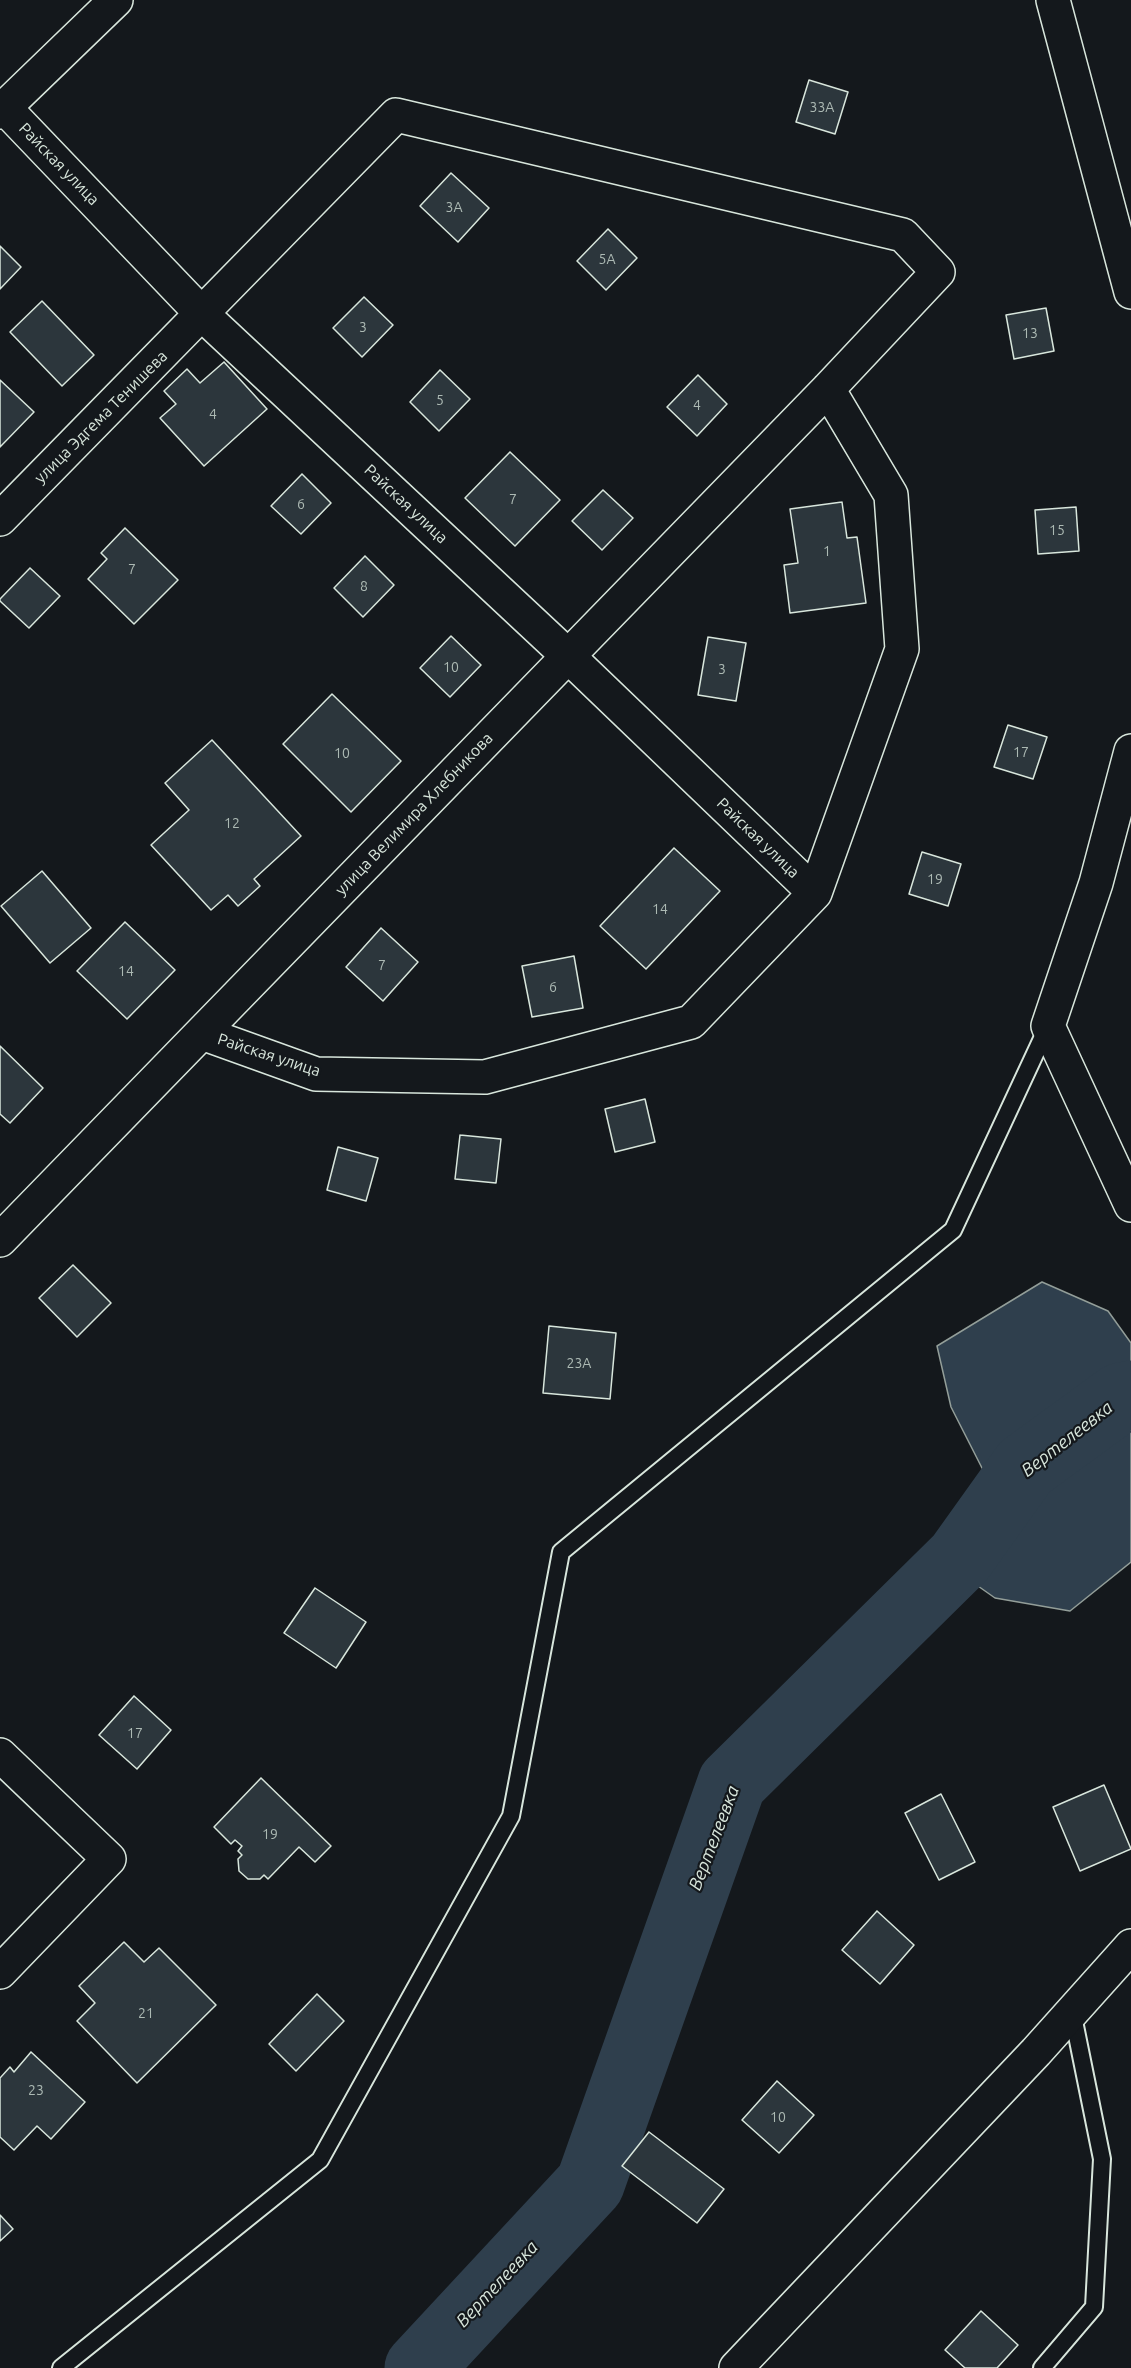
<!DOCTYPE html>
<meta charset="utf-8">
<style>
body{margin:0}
canvas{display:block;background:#14181c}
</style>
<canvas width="1131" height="2368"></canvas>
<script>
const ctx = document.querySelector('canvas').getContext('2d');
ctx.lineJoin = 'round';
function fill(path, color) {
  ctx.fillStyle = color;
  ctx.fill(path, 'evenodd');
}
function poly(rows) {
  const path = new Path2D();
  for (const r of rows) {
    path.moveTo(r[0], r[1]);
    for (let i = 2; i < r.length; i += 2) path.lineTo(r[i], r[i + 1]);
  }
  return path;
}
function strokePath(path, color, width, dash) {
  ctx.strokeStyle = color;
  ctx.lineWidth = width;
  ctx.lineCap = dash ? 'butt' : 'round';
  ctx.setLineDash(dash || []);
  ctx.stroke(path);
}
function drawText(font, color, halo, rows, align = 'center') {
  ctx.font = font + ' Ubuntu,sans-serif';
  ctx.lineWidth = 4.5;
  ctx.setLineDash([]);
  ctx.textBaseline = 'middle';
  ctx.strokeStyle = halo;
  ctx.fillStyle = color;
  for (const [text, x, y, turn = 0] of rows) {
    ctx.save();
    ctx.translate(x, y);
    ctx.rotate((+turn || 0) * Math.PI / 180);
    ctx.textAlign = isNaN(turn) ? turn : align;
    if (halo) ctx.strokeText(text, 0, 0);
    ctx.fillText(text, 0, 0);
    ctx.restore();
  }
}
const water = poly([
 [1042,1282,1108,1311,1131,1343,1131,1562,1070,1611,995,1598,951,1567,983,1470,951,1407,937,1346,1042,1282]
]);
fill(water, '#2f3f4d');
strokePath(water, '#939e99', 1.5);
strokePath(poly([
 [419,2368,590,2184,732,1783,960,1558,1025,1467,1121,1397,1131,1395]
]), '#2f3f4d', 69);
const building = poly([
 [809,80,848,92,835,134,796,122,809,80],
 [451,173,489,208,458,242,420,206,451,173],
 [608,229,637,258,606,290,577,261,608,229],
 [0,246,21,267,0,289,0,246],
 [364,297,393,325,362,357,333,328,364,297],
 [42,301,94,355,62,386,10,332,42,301],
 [1046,308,1054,351,1014,359,1006,315,1046,308],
 [224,362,267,409,204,466,160,418,176,404,164,391,187,369,200,383,224,362],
 [440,370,470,399,439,431,410,402,440,370],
 [698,375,727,404,697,436,667,407,698,375],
 [0,380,34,412,0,447,0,380],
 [510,452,560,500,515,546,465,498,510,452],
 [302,474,331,503,301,534,271,506,302,474],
 [603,490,633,518,602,550,572,521,603,490],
 [842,502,847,538,857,537,866,603,790,613,784,565,798,563,790,509,842,502],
 [1076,507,1079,551,1038,554,1035,510,1076,507],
 [125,528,178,580,134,624,88,579,107,559,101,553,125,528],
 [365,556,394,585,363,617,334,588,365,556],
 [30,568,60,596,29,628,0,601,0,599,30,568],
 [451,636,481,665,450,697,420,668,451,636],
 [708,637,746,643,736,701,698,695,708,637],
 [332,694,401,761,351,812,283,744,332,694],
 [1008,725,1047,737,1033,779,994,767,1008,725],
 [212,740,301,836,254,879,260,886,238,906,228,895,211,910,151,845,189,810,165,783,212,740],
 [674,848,720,891,646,969,600,926,674,848],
 [922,852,961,864,948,906,909,894,922,852],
 [42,871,91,928,50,963,1,906,42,871],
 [125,922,175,970,127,1019,77,971,125,922],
 [381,928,418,962,383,1001,346,967,381,928],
 [574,956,583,1008,532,1017,522,966,574,956],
 [0,1046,43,1088,10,1123,0,1114,0,1046],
 [645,1099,655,1142,615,1152,605,1109,645,1099],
 [460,1135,501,1139,496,1183,455,1179,460,1135],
 [338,1147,378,1158,366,1201,327,1190,338,1147],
 [73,1265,111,1303,77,1337,39,1298,73,1265],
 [549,1326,616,1333,610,1399,543,1393,549,1326],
 [315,1588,366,1622,336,1668,284,1633,315,1588],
 [134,1696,171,1730,137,1769,99,1735,134,1696],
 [261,1778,331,1846,315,1862,299,1847,268,1879,264,1875,260,1879,248,1879,239,1871,238,1859,242,1855,238,1851,242,1846,235,1840,231,1844,214,1827,261,1778],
 [1104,1785,1131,1849,1080,1871,1053,1807,1104,1785],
 [941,1794,975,1862,939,1880,905,1813,941,1794],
 [877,1911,914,1945,880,1984,842,1950,877,1911],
 [124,1942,144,1962,159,1948,216,2005,137,2083,77,2021,95,2003,79,1986,124,1942],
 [317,1994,344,2021,296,2071,269,2044,317,1994],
 [31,2052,85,2102,51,2139,37,2126,14,2150,0,2137,0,2078,10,2067,14,2072,31,2052],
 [777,2081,814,2115,779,2153,742,2120,777,2081],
 [649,2132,724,2189,697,2223,622,2166,649,2132],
 [0,2215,13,2229,0,2241,0,2215],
 [981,2311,1018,2345,997,2368,965,2368,945,2350,981,2311]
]);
fill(building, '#2c363c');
strokePath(building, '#d8e6dc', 1.5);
const lane = poly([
 [61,2368,320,2160,511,1816,561,1552,953,1230,1048,1026],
 [1042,2368,1094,2307,1102,2159,1072,2011]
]);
const street = poly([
 [1053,0,1131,292],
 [4,107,202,314,568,656,815,893],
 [0,112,116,0],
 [0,519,396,115,903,235,938,272,828,389,0,1240],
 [1131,751,1096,883,1048,1026,1131,1205],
 [202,1033,316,1074,485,1077,691,1022,815,893,902,649,891,495,828,389],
 [0,1755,109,1859,0,1972],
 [736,2368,1036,2052,1131,1946]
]);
strokePath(lane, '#d8e6dc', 20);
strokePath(street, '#d8e6dc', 36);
strokePath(lane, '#14181c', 16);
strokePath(street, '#14181c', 33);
drawText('14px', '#adbab4', null, [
 ["33А",822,107],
 ["3А",454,207],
 ["5А",607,259],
 ["3",363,327],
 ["13",1030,333],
 ["5",440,400],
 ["4",697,405],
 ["4",213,414],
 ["7",513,499],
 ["6",301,504],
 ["15",1057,530],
 ["1",827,551],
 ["7",132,569],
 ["8",364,586],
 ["10",451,667],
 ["3",722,669],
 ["17",1021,752],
 ["10",342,753],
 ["12",232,823],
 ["19",935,879],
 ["14",660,909],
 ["7",382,965],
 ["14",126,971],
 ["6",553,987],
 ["23А",579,1363],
 ["17",135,1733],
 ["19",270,1834],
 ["21",146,2013],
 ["23",36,2090],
 ["10",778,2117]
]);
drawText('16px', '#d8e6dc', '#14181c', [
 ["Райская улица",59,164,46],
 ["улица Эдгема Тенишева",101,417,-45],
 ["Райская улица",406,504,43],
 ["улица Велимира Хлебникова",414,814,-46],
 ["Райская улица",758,838,44],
 ["Райская улица",269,1055,18]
]);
drawText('italic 18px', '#d8e6dc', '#14181c', [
 ["Вертелеевка",1067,1439,-38],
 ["Вертелеевка",714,1838,-69],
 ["Вертелеевка",497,2284,-47]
]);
</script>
